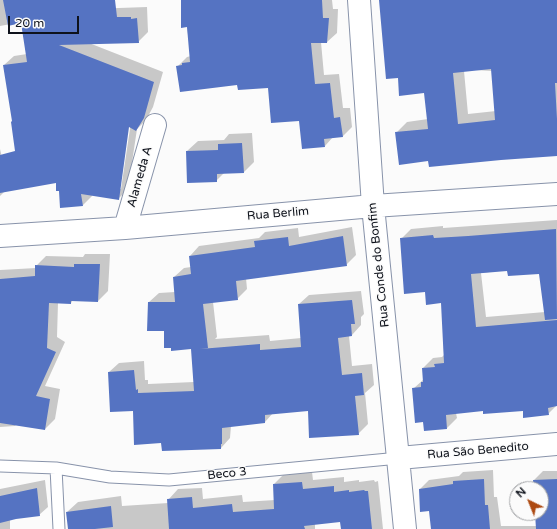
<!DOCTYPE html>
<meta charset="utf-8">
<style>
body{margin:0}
#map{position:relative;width:557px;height:529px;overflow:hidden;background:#fbfbfb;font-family:"Varela Round",sans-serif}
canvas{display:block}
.north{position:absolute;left:509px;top:481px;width:40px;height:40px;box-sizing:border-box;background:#fbfbfb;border:1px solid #9c9ea1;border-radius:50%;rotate:317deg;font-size:11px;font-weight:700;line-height:16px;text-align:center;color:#0e121b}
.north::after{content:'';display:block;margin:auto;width:14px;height:18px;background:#ad4a12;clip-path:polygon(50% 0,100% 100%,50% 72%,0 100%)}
.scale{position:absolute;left:8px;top:16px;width:71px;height:18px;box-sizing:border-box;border:2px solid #0e121b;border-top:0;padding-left:5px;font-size:12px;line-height:14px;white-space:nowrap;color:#0e121b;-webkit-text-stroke:3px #fbfbfb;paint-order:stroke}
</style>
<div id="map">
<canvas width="557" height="529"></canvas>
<div class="north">N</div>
<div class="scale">20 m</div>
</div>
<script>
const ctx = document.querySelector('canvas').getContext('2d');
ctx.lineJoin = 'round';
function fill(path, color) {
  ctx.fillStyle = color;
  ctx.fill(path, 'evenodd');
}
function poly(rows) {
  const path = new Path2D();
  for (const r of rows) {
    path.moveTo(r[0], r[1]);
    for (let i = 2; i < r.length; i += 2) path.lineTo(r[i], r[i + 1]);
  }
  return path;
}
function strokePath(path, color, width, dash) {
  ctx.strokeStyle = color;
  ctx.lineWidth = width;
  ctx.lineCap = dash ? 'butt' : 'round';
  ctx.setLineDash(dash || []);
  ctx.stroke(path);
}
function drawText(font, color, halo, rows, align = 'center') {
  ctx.font = font + ' "Varela Round",sans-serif';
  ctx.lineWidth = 3;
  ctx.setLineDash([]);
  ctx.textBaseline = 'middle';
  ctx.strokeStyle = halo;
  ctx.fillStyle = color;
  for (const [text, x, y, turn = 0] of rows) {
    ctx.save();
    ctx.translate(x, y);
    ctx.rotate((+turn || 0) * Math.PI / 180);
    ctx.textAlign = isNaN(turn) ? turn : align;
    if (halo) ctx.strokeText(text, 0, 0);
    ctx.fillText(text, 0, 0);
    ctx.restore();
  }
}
fill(poly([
 [0,0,88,0,90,9,147,7,148,32,138,42,89,43,163,72,153,107,146,120,137,129,128,189,119,198,93,195,83,205,60,190,57,181,4,65,14,56,27,54,22,22,0,26],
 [129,122,131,122,121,189,119,189],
 [183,0,332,0,333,9,338,9,337,33,327,42,321,42,324,75,339,74,343,108,350,108,352,127,343,136,333,137,325,146,269,87,238,84,177,67,187,57,191,56],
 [380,0,557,0,557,155,429,160,396,133,407,122,428,119,425,92,398,77],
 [475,70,492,71,496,111,468,114,464,71],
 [252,133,254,162,244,172,224,173,216,181,187,151,198,141,224,140,229,134],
 [0,149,9,187,0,196],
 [557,220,557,405,548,414,524,410,484,410,456,413,457,418,447,428,424,421,413,389,424,379,423,368,433,358,442,357,444,355,442,302,426,291,401,239,411,229,443,226,443,228],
 [508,270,540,273,545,312,486,317,481,273],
 [352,227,356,255,346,265,246,278,247,289,237,299,213,302,217,337,215,339,269,335,270,341,301,338,299,304,309,295,361,291,364,314,361,317,361,325,352,335,349,336,352,366,372,364,374,385,365,393,368,424,358,434,309,410,273,413,265,422,231,426,230,438,221,448,162,442,134,410,109,372,119,363,144,361,145,380,148,380,148,384,194,382,192,348,165,330,149,302,159,293,175,292,174,277,184,268,191,267,190,256,199,246,259,238,265,232,298,228,299,237],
 [85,254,110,254,108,291,98,301,73,300,71,303,58,303,57,337,65,342,45,386,60,389,55,419,45,429,16,425,15,426,0,427,0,270,36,268,36,266,46,256,83,257],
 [493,470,494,497,497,497,501,526,537,526,536,513,541,513,541,489,535,489,534,480,543,471,557,471,557,529,432,529,430,510,420,489,429,480,459,476,463,472],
 [312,472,313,480,344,477,344,482,359,480,359,482,374,480,375,482,378,481,383,529,342,529,341,521,315,524,315,529,69,529,67,512,78,502,121,496,122,506,168,503,168,500,178,489,202,488,203,499,242,495,243,502,275,500,274,484,284,474],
 [45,480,48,507,39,515,10,519,10,529,0,529,0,489]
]), '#0003');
fill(poly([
 [3,0,115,0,117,17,131,17,131,19,137,18,139,43,59,45,154,82,144,118,136,131,129,127,119,200,81,194,83,206,60,208,59,191,56,191,56,183,0,193,0,155,15,151,11,122,12,121,3,65,27,62,21,23,8,26],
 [181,0,322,0,323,18,329,18,327,43,311,43,315,84,330,83,334,118,340,117,343,137,324,139,325,147,302,149,299,121,271,123,268,88,238,90,237,85,180,92,176,66,182,65,182,63,190,62,187,27,181,28],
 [379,0,557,0,557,83,555,83,557,119,557,156,501,160,429,167,428,161,399,165,395,132,428,129,424,93,399,96,398,78,386,79],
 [491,69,495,120,458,124,453,73],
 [242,143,244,173,217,174,217,182,187,183,186,151,218,150,218,144],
 [556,229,557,319,545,320,539,274,508,276,507,271,471,274,476,327,557,320,557,406,548,408,549,415,523,418,523,411,483,414,483,411,446,415,447,429,424,431,423,422,415,423,412,388,421,387,421,382,423,382,422,368,435,367,434,364,444,363,441,303,426,305,425,292,404,294,400,238,433,235,434,238,468,236],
 [343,236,347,266,236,281,238,300,203,304,208,348,200,349,260,344,260,350,301,347,298,304,352,300,355,324,351,324,352,336,338,338,342,375,362,373,364,395,355,396,359,435,309,438,308,411,265,415,265,423,222,428,222,444,221,444,221,449,162,451,161,443,134,445,133,411,110,412,108,372,134,370,136,390,138,389,138,393,194,391,191,349,171,351,171,348,164,348,164,331,147,331,148,302,175,302,173,277,191,274,189,256,255,247,254,241,288,237,289,246],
 [74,264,100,264,98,302,71,301,71,304,49,303,47,348,56,352,36,396,50,399,45,430,0,423,0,279,35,276,35,265,74,267],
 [484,479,485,505,488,505,490,529,431,529,429,511,420,512,419,489,453,484,453,481],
 [557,479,557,529,536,529,535,513,541,513,541,489,534,489,533,480],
 [302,482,303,489,334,486,334,492,349,490,349,492,364,490,365,491,368,491,372,529,341,529,340,522,304,526,305,529,169,529,167,499,192,497,193,508,232,504,233,512,274,509,273,484],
 [37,488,40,516,16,519,0,523,0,496],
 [111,506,113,527,95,529,68,529,66,512]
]), '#5573c2');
const service = poly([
 [0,466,56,468,110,477,169,480,399,458],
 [56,468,59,529]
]);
const minor = poly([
 [359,0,373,206,405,529],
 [125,228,155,125],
 [0,236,125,228,373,206,557,194],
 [399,458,557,444]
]);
strokePath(service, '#8893aa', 13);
strokePath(minor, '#8893aa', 24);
strokePath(service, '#fff', 11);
strokePath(minor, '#fff', 22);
drawText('12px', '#0e121b', '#fbfbfb', [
 ["Alameda A",140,177,-74],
 ["Rua Berlim",278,214,-5],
 ["Rua Conde do Bonfim",379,265,-96],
 ["Rua São Benedito",478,451,-5],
 ["Beco 3",227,474,-6]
]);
</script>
